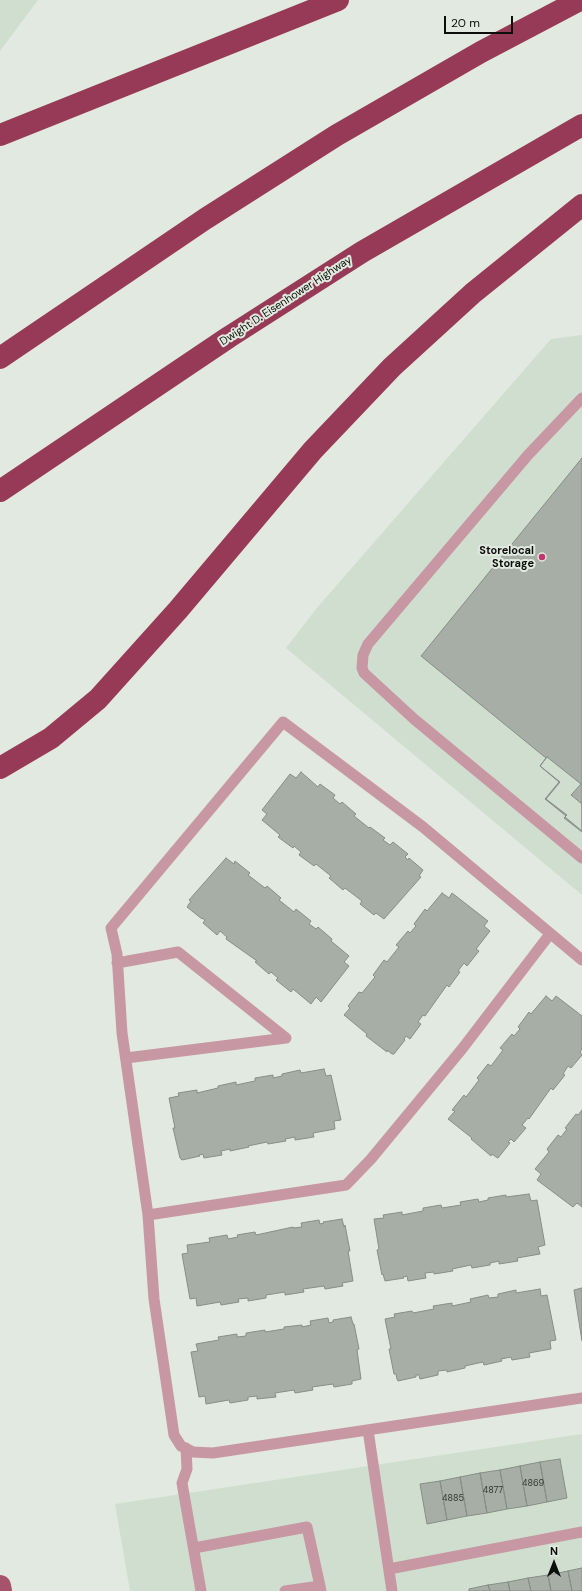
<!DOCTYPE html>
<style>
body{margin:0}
#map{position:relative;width:582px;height:1591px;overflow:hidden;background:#e1e9e0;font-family:"DM Sans",sans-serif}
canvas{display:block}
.north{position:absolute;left:534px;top:1543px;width:40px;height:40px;-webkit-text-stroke:3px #e1e9e0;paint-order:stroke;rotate:0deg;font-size:11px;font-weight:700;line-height:16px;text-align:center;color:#0b0e0b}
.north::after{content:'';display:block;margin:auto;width:14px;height:18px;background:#0b0e0b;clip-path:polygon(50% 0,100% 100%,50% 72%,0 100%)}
.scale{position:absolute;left:444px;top:16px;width:69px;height:18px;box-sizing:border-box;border:2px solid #0b0e0b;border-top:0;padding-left:5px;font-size:12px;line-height:14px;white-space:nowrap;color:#0b0e0b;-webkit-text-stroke:3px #e1e9e0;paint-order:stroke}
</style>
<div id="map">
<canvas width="582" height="1591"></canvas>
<div class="north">N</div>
<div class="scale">20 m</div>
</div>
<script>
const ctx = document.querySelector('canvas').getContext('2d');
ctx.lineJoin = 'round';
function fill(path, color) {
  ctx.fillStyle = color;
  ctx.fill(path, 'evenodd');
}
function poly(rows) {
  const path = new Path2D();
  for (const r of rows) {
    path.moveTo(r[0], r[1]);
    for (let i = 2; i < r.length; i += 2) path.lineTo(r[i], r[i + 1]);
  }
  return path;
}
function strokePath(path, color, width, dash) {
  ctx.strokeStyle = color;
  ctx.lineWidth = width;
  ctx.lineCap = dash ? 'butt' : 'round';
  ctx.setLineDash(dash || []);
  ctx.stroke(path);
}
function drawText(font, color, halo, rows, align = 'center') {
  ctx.font = font + ' "DM Sans",sans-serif';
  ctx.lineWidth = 4;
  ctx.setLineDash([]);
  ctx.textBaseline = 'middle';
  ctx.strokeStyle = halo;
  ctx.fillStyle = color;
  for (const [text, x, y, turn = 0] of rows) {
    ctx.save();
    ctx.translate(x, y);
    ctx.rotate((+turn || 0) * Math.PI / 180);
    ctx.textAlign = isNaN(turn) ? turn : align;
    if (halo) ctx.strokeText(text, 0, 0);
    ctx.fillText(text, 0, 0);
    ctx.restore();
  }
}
fill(poly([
 [0,0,38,0,0,51],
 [582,335,582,895,286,648,316,609,551,339],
 [582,1434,582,1591,130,1591,115,1504]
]), '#d0decf');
const building = poly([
 [582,458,582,831,565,817,567,815,546,799,560,782,540,766,546,758,421,656,582,458],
 [547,757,581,784,571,795,582,804,582,832,564,818,566,816,545,799,559,782,540,766,547,757],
 [301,772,318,787,320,784,335,795,333,798,340,804,342,802,356,814,354,816,369,828,370,827,385,838,383,840,390,845,393,842,408,854,405,857,408,860,409,858,423,870,419,876,421,877,384,919,376,913,374,915,360,904,362,901,345,888,343,890,329,878,331,876,316,864,314,866,299,855,301,852,294,846,293,848,278,837,280,835,262,820,267,814,262,810,290,774,296,778,301,772],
 [226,858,234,864,235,861,250,873,248,875,265,888,267,886,281,898,279,900,294,912,296,909,311,921,309,924,316,929,318,927,332,939,331,941,349,956,344,962,349,966,321,1002,316,997,311,1004,293,989,291,992,276,980,278,978,271,972,269,974,255,962,257,961,226,939,227,937,220,931,217,935,203,923,205,920,202,918,202,919,187,907,191,901,189,900,226,858],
 [442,893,449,898,452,893,488,921,484,926,490,931,476,949,479,951,467,966,464,963,458,971,460,972,449,987,447,985,425,1016,423,1015,418,1022,421,1024,410,1039,406,1036,404,1039,405,1040,394,1054,392,1054,387,1050,387,1052,366,1036,367,1034,344,1015,350,1008,348,1006,359,992,362,993,375,977,373,975,384,960,387,962,399,947,396,945,408,931,410,933,416,926,414,924,425,909,427,911,442,893],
 [546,996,552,1001,556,996,582,1016,582,1049,580,1052,582,1055,571,1068,568,1066,563,1074,565,1075,553,1090,551,1088,529,1119,528,1118,522,1125,526,1128,514,1142,511,1139,508,1142,510,1143,498,1158,496,1157,492,1154,491,1156,471,1139,472,1138,448,1119,455,1111,452,1110,464,1095,466,1097,479,1080,477,1078,488,1064,491,1066,503,1050,500,1048,512,1034,514,1036,520,1029,518,1027,529,1012,531,1014,546,996],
 [324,1069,326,1076,331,1075,341,1120,334,1121,335,1129,313,1133,314,1137,295,1140,295,1137,285,1139,286,1141,268,1144,267,1142,248,1146,249,1147,230,1151,230,1149,221,1151,222,1155,204,1158,203,1154,199,1155,200,1156,182,1160,180,1158,173,1128,175,1128,169,1098,179,1096,178,1093,197,1090,197,1093,218,1088,218,1086,236,1082,236,1085,255,1081,255,1078,273,1075,273,1078,282,1076,282,1074,300,1070,301,1073,324,1069],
 [582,1110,582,1207,577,1203,573,1207,537,1180,541,1174,535,1169,549,1152,547,1149,558,1135,561,1137,567,1129,565,1128,576,1114,578,1115,582,1110],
 [529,1194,531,1201,537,1200,545,1245,538,1247,540,1254,517,1258,518,1261,499,1264,499,1261,490,1263,490,1265,472,1268,471,1265,452,1269,453,1271,434,1274,434,1272,425,1273,426,1278,408,1281,407,1276,403,1277,404,1278,385,1281,383,1274,382,1275,377,1250,379,1249,374,1219,384,1218,383,1215,402,1212,402,1215,423,1211,423,1208,441,1205,442,1208,461,1205,460,1202,478,1199,479,1202,488,1200,488,1198,506,1195,506,1197,529,1194],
 [342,1219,344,1227,345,1225,350,1251,348,1251,353,1281,342,1283,343,1286,325,1289,324,1286,303,1289,304,1292,285,1295,285,1292,266,1295,266,1298,248,1301,248,1298,238,1299,239,1302,221,1305,220,1302,197,1306,196,1298,190,1299,182,1254,188,1253,187,1245,210,1242,209,1238,227,1235,228,1239,238,1237,237,1235,255,1232,256,1235,293,1227,293,1228,302,1227,301,1223,319,1220,320,1224,324,1223,323,1222,342,1219],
 [582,1288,582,1341,574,1290,582,1288],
 [540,1289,541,1296,547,1295,556,1340,550,1341,551,1349,529,1353,530,1357,512,1360,511,1357,501,1359,502,1361,484,1365,483,1362,465,1366,465,1368,447,1372,447,1370,438,1371,438,1375,420,1379,419,1375,416,1375,416,1377,398,1381,397,1379,396,1374,394,1374,389,1349,391,1349,385,1319,395,1317,394,1314,412,1311,413,1313,434,1309,433,1306,452,1303,452,1306,471,1302,470,1299,488,1295,489,1298,498,1297,498,1294,516,1290,516,1293,540,1289],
 [351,1317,353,1324,354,1324,359,1349,357,1350,361,1379,352,1381,352,1384,334,1387,333,1384,312,1387,313,1390,295,1393,294,1390,275,1393,276,1397,257,1399,257,1396,248,1397,248,1400,230,1403,229,1400,206,1404,205,1396,199,1397,191,1352,198,1351,196,1344,219,1340,218,1337,237,1334,237,1337,246,1336,246,1333,265,1330,265,1332,284,1329,284,1327,302,1325,302,1327,311,1325,310,1321,328,1318,329,1323,333,1322,333,1320,351,1317],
 [560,1459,567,1498,547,1502,540,1462,560,1459],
 [540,1462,547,1502,527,1506,520,1466,540,1462],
 [520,1466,527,1506,507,1509,500,1470,520,1466],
 [500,1470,507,1509,487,1513,480,1473,500,1470],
 [480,1473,487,1513,467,1516,460,1477,480,1473],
 [460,1477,467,1516,447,1520,440,1481,460,1477],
 [440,1481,447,1520,427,1524,420,1484,440,1481],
 [582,1568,582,1591,572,1591,568,1571,582,1568],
 [568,1571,572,1591,551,1591,548,1575,568,1571],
 [548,1575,551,1591,531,1591,528,1578,548,1575],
 [528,1578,531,1591,510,1591,508,1582,528,1578],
 [508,1582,510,1591,490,1591,488,1585,508,1582],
 [488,1585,490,1591,469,1591,469,1589,488,1585]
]);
fill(building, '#a6aea6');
strokePath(building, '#878e86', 1);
strokePath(poly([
 [582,398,528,455,368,644,363,655,362,668,364,673,414,719,582,858],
 [582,960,423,827,283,722,111,928,117,954,122,1033,148,1215,154,1299,174,1435,181,1446,193,1452,213,1453,582,1398],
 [117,963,178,952,286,1038],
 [126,1058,286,1038],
 [148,1215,346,1185,371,1159,462,1049,550,934],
 [368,1430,392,1591],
 [186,1448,187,1469,182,1483,201,1591],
 [194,1548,307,1527,320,1586],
 [389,1569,582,1532],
 [285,1591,320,1586,321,1591]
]), '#c798a3', 11);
strokePath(poly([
 [0,1586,1,1591]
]), '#a5546c', 22);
strokePath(poly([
 [0,135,338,0],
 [0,358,205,219,337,135,481,52,580,0],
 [0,491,229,337,362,252,582,125],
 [0,768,51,738,98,699,178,610,313,450,392,367,473,293,582,205]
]), '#973a58', 22);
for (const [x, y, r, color] of [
 [542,557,4,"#c3366a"]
]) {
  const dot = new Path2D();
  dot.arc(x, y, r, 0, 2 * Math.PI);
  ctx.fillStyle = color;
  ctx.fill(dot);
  strokePath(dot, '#e1e9e0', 1.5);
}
drawText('9px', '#323632', null, [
 ["4869",533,1484],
 ["4877",493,1491],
 ["4885",453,1499]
]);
drawText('11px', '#0b0e0b', '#e1e9e0', [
 ["Dwight D. Eisenhower Highway",286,301,-33]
]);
drawText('bold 11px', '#0b0e0b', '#e1e9e0', [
 ["Storelocal",534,551],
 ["Storage",534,564]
], 'right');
</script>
